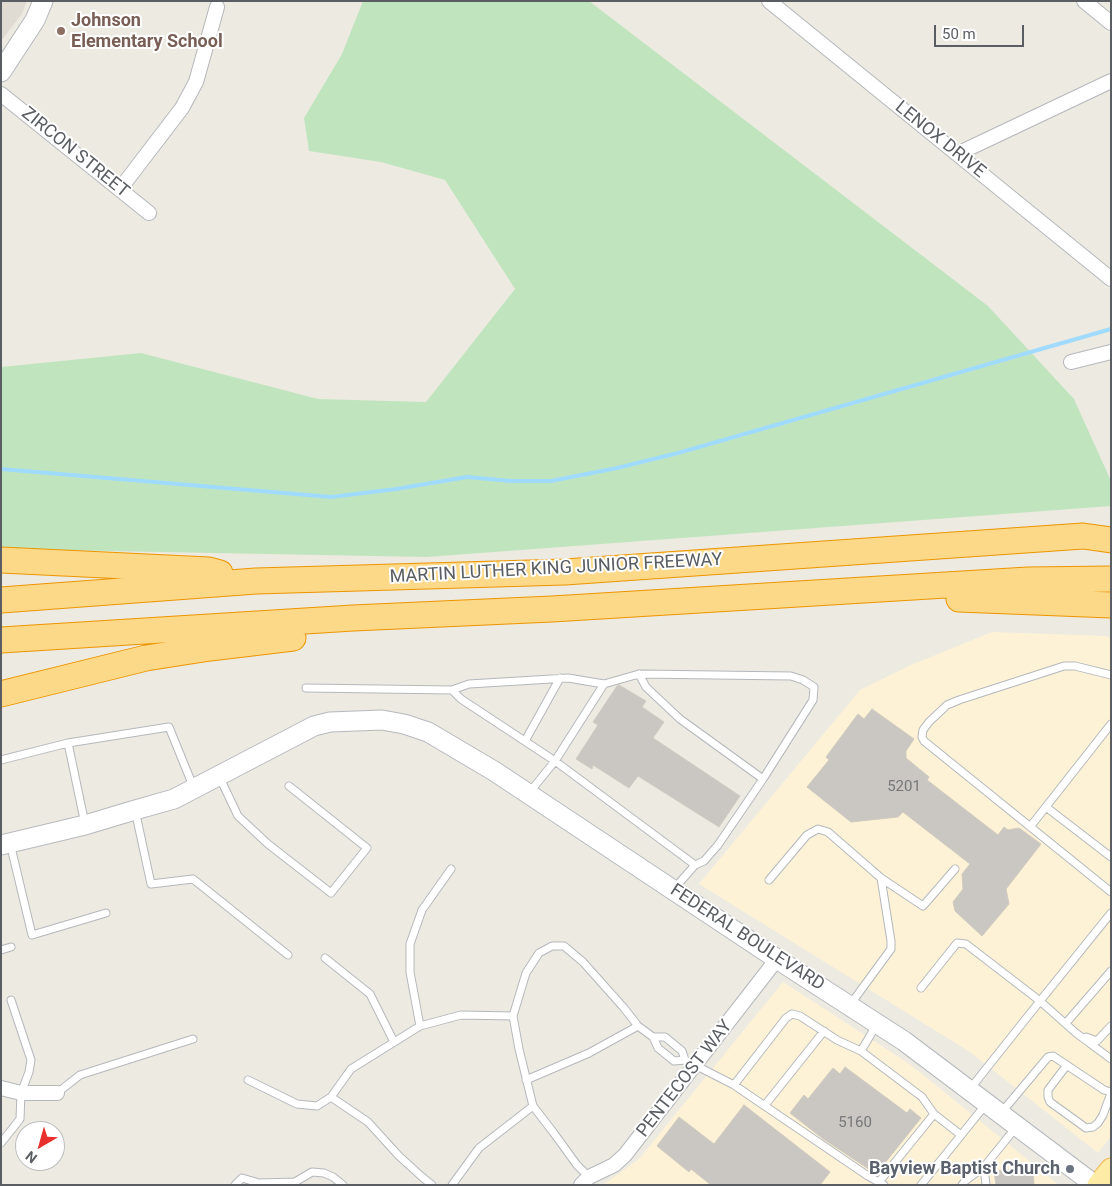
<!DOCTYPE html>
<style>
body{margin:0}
#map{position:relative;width:1112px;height:1186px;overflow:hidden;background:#edeae1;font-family:Roboto,sans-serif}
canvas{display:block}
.frame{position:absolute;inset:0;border:2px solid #5a5e62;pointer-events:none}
.north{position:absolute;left:15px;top:1121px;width:50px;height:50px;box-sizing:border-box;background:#fff;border:1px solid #bdbfc0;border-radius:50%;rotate:218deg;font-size:14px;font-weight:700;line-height:20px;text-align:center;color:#5a5e62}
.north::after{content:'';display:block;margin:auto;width:18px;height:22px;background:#e8302c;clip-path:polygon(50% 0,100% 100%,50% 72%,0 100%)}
.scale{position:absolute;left:934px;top:25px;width:90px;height:22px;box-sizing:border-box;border:2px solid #5a5e62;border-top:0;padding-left:6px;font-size:15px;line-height:18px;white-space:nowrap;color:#5a5e62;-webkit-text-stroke:4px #fff;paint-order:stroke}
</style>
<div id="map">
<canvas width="1112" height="1186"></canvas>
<div class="frame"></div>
<div class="north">N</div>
<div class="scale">50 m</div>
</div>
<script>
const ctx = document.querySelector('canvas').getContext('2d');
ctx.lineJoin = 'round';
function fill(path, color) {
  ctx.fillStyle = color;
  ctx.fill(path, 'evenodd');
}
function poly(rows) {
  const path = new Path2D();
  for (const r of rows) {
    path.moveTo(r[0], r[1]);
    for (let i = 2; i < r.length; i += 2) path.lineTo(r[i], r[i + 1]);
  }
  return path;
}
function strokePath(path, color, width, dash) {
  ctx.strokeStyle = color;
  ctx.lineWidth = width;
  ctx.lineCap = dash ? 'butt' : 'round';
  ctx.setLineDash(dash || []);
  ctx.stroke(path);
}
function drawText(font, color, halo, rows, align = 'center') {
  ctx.font = font + ' Roboto,sans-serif';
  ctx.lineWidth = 4;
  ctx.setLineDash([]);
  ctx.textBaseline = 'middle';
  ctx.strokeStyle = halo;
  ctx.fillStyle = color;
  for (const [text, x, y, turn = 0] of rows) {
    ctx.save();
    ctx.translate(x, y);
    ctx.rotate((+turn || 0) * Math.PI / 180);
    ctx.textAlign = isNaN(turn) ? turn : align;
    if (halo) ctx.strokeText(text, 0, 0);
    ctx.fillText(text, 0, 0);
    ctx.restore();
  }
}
fill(poly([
 [992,632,1106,636,1111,638,1111,1136,1098,1153,970,1052,699,884,860,690,911,665],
 [783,982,911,1065,1059,1185,603,1185,639,1159]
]), '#fdf2d6');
fill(poly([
 [1,1,27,1,22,14,1,41]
]), '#dfdbd2');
fill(poly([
 [363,1,589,1,988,306,1074,399,1111,481,1111,506,427,557,1,549,1,367,141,353,318,399,426,402,515,289,445,180,381,162,309,151,304,118,342,54]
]), '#c0e5be');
strokePath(poly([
 [1,469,331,497,396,489,467,477,511,481,551,481,617,468,678,453,1111,329]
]), '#a0dbfe', 4);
const building = poly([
 [619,685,646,701,642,707,664,722,653,738,740,796,719,827,638,776,629,788,593,765,592,769,576,759,598,725,593,722,617,686,619,685],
 [872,709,914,739,906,751,906,758,929,777,927,780,998,835,1004,827,1008,830,1019,828,1041,844,1006,889,1009,904,982,936,955,911,953,902,963,889,962,874,970,864,903,812,898,817,851,822,807,787,829,760,826,757,858,714,864,719,872,709],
 [845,1067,907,1113,910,1109,921,1118,876,1174,822,1138,790,1113,804,1095,808,1099,833,1068,840,1074,845,1067],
 [744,1105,830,1172,820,1185,711,1185,691,1169,689,1172,657,1146,679,1117,714,1144,744,1105],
 [1033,1167,1034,1185,996,1185,994,1171,1033,1167]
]);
fill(building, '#cac6c1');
strokePath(building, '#d1cbc0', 1);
const lane = poly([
 [639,674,646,687,680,719,763,779],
 [1111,675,1075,666,1064,666,959,700,947,705,929,722,923,730,922,737,924,741,1111,892],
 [306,688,452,690],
 [525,741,560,678],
 [68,743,85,824],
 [1,760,68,743,169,727,193,786],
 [219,776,238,816,268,844,331,893,367,848,289,786],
 [529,793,555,761,604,684],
 [1046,807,1111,857],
 [135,810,151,884,193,879,288,955],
 [1030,827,1111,724],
 [10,843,32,935,106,913],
 [769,880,807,835,818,829,828,832,881,878],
 [673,890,695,865,704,861,718,845,763,779,813,700,814,687,803,680,791,676,639,674,604,684,568,678,469,684,452,690,461,699,555,761,695,865],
 [1,950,11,947],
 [325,958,370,994,394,1042],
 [921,988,957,943,966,944,1040,1001,1111,913],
 [850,1005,891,949,891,941,881,878,923,906,955,869],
 [1066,1023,1111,971],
 [420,1026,410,972,410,944,422,910,451,869],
 [653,1037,665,1037,682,1051,685,1060],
 [1086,1037,1097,1041,1111,1026],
 [861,1051,922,1097,934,1114,961,1135],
 [1067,1065,1048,1090,1048,1097,1050,1102,1086,1128,1093,1127,1098,1123,1103,1115,1111,1093],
 [248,1080,297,1104,317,1106,331,1097],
 [526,1080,589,1053,638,1026],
 [734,1085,786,1018,792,1014,800,1016,837,1040,861,1051,877,1024],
 [970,1089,1040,1001,1076,1033,1111,1059],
 [57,1093,80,1075,193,1039],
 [765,1105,824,1031],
 [1001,1113,1048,1057,1053,1056,1104,1090,1111,1092],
 [1,1143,20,1119,21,1093,29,1072,31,1060,11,1000],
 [984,1167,986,1185],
 [589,1177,577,1165,553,1132,533,1106,519,1049,513,1016,526,973,539,953,552,946,564,946,583,962,624,1008,638,1026,653,1037,658,1048,674,1061,685,1060,734,1085,868,1176,884,1185],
 [879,1182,934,1114],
 [235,1185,242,1178,259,1183,295,1182,312,1172,324,1173,333,1177,343,1185],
 [432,1185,421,1176,399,1156,368,1122,331,1097,351,1069,420,1026,461,1015,513,1016],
 [452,1185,479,1148,533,1106],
 [921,1185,987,1103],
 [962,1185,965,1181,984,1167,1017,1126]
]);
const street = poly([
 [769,1,1111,279],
 [1084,1,1111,23],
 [1,94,149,213],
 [957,154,1111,81],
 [120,189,182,108,196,82,217,7],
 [1071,362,1111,352],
 [1,1088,21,1093,57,1093],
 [581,1185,589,1177,614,1165,625,1155,777,959]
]);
const secondary = poly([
 [1,72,35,20,43,1],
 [1,845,85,825,135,810,174,799,314,726,330,722,382,720,404,724,428,732,494,771,777,959,904,1041,1095,1185]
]);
const primary = poly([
 [1098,1185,1111,1169]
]);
const highway = poly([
 [1,560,209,570,220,573],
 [959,599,1111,605],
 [1,600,256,581,565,572,1083,536,1111,540],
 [1,640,353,618,552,609,1028,580,1111,579],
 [1,694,146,658,210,648,293,638]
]);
strokePath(lane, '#b4b8bc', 9);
strokePath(street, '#b4b8bc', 16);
strokePath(secondary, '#b5b9be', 21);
strokePath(primary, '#f0bc57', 23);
strokePath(highway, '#ed9501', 27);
strokePath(lane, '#fff', 7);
strokePath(street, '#fff', 14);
strokePath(secondary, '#fff', 19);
strokePath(primary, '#feeba5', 21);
strokePath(highway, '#fcd889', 25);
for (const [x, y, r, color] of [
 [61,31,5,"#8d6e63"],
 [1070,1169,5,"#6b7280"]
]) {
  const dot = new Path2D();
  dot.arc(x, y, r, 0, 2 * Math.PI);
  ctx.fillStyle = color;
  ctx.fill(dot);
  strokePath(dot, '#fff', 2);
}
drawText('15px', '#76787a', null, [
 ["5201",904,787],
 ["5160",855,1123]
]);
drawText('bold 18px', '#785e54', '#fff', [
 ["Johnson",71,21],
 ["Elementary School",71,42]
], 'left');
drawText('18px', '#5a5e62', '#fff', [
 ["LENOX DRIVE",940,140,39],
 ["ZIRCON STREET",75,153,39],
 ["MARTIN LUTHER KING JUNIOR FREEWAY",556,569,-3],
 ["FEDERAL BOULEVARD",747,938,33],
 ["PENTECOST WAY",685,1079,-52]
]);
drawText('bold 18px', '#5b616d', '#fff', [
 ["Bayview Baptist Church",1060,1169]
], 'right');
</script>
